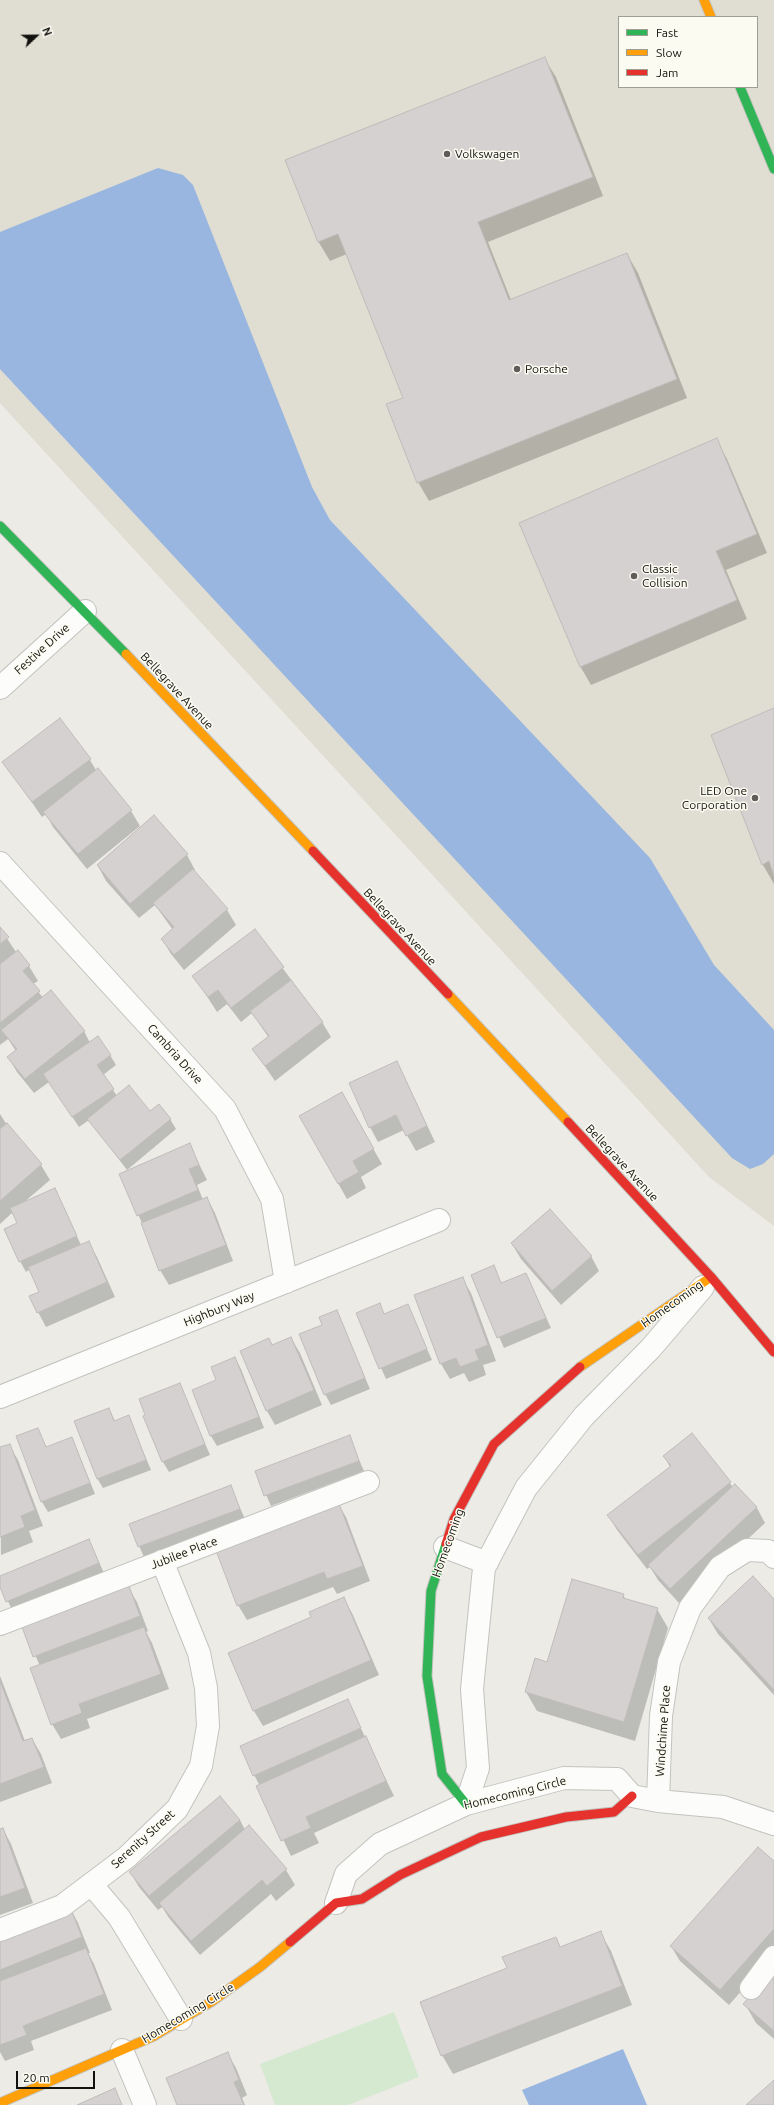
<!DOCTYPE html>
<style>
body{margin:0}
#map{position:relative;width:774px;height:2105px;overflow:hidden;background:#ecebe6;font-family:Ubuntu,sans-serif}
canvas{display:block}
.legend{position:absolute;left:618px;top:16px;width:140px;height:72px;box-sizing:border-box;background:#fcfbf1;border:1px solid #9e9d96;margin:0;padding:5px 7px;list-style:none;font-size:12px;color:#11110d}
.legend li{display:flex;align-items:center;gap:8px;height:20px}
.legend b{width:20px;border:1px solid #9e9d96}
.north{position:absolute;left:16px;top:16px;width:40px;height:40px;-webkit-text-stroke:3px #fcfbf1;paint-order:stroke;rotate:68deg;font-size:11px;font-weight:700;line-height:16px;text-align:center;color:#11110d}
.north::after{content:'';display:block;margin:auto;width:14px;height:18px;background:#11110d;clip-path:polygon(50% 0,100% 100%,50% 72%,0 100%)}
.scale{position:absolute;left:16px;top:2071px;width:79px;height:18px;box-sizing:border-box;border:2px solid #11110d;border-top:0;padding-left:5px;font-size:12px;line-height:14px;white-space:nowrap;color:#11110d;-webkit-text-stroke:3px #fcfbf1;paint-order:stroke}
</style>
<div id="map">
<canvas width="774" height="2105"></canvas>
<ul class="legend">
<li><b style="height:5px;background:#30b455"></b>Fast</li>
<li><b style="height:5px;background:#ff9f0a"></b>Slow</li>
<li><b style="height:5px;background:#e5322d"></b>Jam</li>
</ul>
<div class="north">N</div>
<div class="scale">20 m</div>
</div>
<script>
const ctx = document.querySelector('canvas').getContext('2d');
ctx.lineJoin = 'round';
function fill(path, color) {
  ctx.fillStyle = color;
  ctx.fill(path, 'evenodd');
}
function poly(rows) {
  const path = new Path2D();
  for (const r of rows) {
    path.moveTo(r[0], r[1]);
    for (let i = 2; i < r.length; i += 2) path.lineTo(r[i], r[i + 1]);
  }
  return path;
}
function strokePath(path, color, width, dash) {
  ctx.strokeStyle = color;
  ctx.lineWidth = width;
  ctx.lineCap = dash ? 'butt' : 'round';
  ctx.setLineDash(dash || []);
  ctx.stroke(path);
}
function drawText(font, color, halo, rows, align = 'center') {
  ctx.font = font + ' Ubuntu,sans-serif';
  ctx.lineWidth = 3;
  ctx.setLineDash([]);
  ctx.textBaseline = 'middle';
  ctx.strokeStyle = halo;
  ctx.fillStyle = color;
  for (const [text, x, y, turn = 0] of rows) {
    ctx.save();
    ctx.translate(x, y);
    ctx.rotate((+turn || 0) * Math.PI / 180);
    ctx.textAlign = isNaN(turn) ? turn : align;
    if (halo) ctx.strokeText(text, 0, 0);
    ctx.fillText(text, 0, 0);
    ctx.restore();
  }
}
fill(poly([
 [0,0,774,0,774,1226,709,1177,0,403],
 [619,17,757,17,757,87,619,87]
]), '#e0ddd2');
fill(poly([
 [394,2012,419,2077,348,2105,275,2105,260,2064]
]), '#d4e9cf');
fill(poly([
 [158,168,183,175,193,185,312,487,330,520,650,858,714,965,774,1030,774,1154,763,1164,750,1169,732,1158,0,369,0,232],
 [623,2049,647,2105,529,2105,522,2090]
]), '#98b6df');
fill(poly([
 [544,58,556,77,603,196,488,242,511,300,627,254,638,273,687,398,429,501,418,482,404,398,347,254,330,261,318,241],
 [716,440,727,459,767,553,726,570,747,619,591,685,580,666],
 [774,709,774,884,763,865,712,736],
 [90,760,96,770,131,811,140,826,87,869,53,827,46,814,42,817,4,762],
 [187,855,195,870,194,871,227,910,236,925,184,970,171,954,162,939,173,930,155,905,139,918,106,881,98,866],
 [0,928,16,952,29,966,38,981,33,984,43,998,84,1031,90,1043,110,1055,116,1065,103,1075,117,1096,170,1119,176,1129,127,1170,89,1120,79,1127,49,1082,34,1093,17,1072,8,1057,16,1051,8,1039,0,1045],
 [255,930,322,1022,331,1037,275,1081,253,1049,269,1038,252,1013,241,1022,227,1004,217,1012,194,976],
 [397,1062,435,1142,416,1151,404,1130,378,1142,370,1127],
 [341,1093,382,1164,361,1177,366,1188,347,1199,300,1116],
 [0,1114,7,1125,41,1165,50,1180,23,1203,55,1189,81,1245,88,1242,97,1257,115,1297,46,1327,38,1312,40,1292,30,1269,26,1272,20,1261,18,1224,13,1212,0,1224],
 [189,1144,207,1180,197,1185,203,1200,207,1198,215,1213,233,1261,169,1285,160,1270,142,1223,120,1175],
 [512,1244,591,1256,599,1271,561,1305,521,1259],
 [493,1266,502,1284,526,1274,551,1328,504,1348,472,1275],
 [462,1278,471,1293,496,1361,483,1365,486,1375,469,1382,464,1373,450,1379,441,1364,416,1296],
 [379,1304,385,1315,407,1305,432,1360,386,1379,357,1314],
 [336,1311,370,1389,331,1405,325,1394,323,1325],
 [291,1338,300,1353,322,1405,275,1425,267,1411,272,1346],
 [235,1358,241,1369,264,1428,217,1446,211,1436,217,1381],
 [179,1384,210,1455,169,1472,163,1462],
 [109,1409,115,1421,128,1416,151,1470,103,1488,97,1478],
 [37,1429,47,1448,72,1438,95,1494,48,1512,42,1502],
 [349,1437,364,1471,271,1506,256,1472],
 [9,1445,18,1460,43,1526,29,1531,33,1542,1,1555,0,1448],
 [664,1456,730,1483,733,1488,735,1485,757,1508,765,1523,679,1603,658,1580,650,1567,647,1569,617,1530,609,1516,670,1467],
 [230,1486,245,1519,144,1557,130,1525],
 [337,1502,346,1517,370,1581,337,1594,333,1587,247,1620,238,1605],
 [89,1540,104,1573,13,1612,0,1584,0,1577],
 [128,1587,137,1602,148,1631,146,1632,152,1643,169,1689,87,1719,90,1728,61,1739,52,1724,40,1666,23,1627],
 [623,1595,626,1600,657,1609,668,1628,635,1741,537,1711,526,1692,548,1663],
 [343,1598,352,1613,379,1675,263,1726,254,1711,229,1654,312,1618],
 [774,1600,774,1695,718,1634,709,1619],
 [0,1676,25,1741,32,1739,41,1754,52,1783,0,1802],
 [347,1700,394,1796,314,1833,319,1843,291,1856,258,1787,260,1786,254,1775],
 [240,1820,245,1830,249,1826,286,1870,295,1885,276,1901,271,1894,200,1955,169,1918,162,1907,158,1910,139,1887,130,1872],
 [3,1829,11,1844,33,1903,0,1915,0,1830],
 [774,1862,774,1954,729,2005,680,1961,671,1946],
 [70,1908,78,1923,90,1953,88,1953,94,1964,112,2010,31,2041,34,2050,5,2061,0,2052,0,1936],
 [600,1932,611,1951,632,2005,453,2074,442,2055,508,1969,555,1938,561,1948],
 [774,1970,774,2039,756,2023,745,2004],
 [227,2053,236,2068,247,2095,242,2098,245,2105,178,2105]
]), '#0003');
const building = poly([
 [545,57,593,177,478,222,509,300,627,253,677,379,417,483,386,404,403,398,338,234,318,242,285,160,545,57],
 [717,438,757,534,716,551,737,600,580,667,519,523,717,438],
 [774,708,774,876,769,861,762,865,711,735,774,708],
 [60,718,91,759,32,802,2,762,60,718],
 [98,768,132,810,78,854,43,812,98,768],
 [154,815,188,854,130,904,97,865,154,815],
 [193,869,228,909,174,955,161,939,174,927,153,903,193,869],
 [0,927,9,937,0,944,0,927],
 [255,929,284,967,231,1008,218,990,208,997,192,976,255,929],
 [18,950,30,965,23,971,40,991,0,1023,0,964,18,950],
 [291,980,323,1022,265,1066,252,1049,269,1036,250,1011,291,980],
 [51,990,85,1031,25,1079,7,1057,17,1049,1,1030,51,990],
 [98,1036,111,1055,97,1065,114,1089,72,1117,43,1074,98,1036],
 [397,1061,427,1126,406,1136,396,1115,369,1128,349,1083,397,1061],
 [129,1085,150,1111,159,1104,171,1119,120,1160,87,1119,129,1085],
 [342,1092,374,1149,353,1161,359,1172,338,1184,299,1116,342,1092],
 [7,1123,42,1164,0,1201,0,1129,7,1123],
 [190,1143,199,1165,189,1169,198,1190,137,1216,119,1174,190,1143],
 [55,1188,77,1236,19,1262,4,1229,17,1223,10,1208,55,1188],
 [207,1197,226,1245,159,1271,141,1223,207,1197],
 [550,1209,592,1256,552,1291,511,1243,550,1209],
 [89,1241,107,1282,37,1313,29,1296,39,1292,28,1267,89,1241],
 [494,1265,501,1283,526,1273,546,1318,497,1338,471,1275,494,1265],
 [463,1277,488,1345,475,1350,479,1360,460,1367,456,1358,440,1364,414,1295,463,1277],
 [380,1303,384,1314,408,1304,427,1349,379,1369,356,1313,380,1303],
 [337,1310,365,1378,324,1395,299,1334,322,1325,319,1317,337,1310],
 [291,1337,314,1390,266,1411,240,1351,269,1338,272,1345,291,1337],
 [235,1357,259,1417,210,1436,192,1390,216,1380,211,1367,235,1357],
 [180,1383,205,1444,162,1462,143,1416,145,1415,139,1399,180,1383],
 [109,1408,114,1421,129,1415,146,1460,97,1479,74,1421,109,1408],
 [38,1428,46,1447,72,1437,90,1483,41,1502,16,1436,38,1428],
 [692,1433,731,1482,638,1555,607,1515,671,1466,663,1456,692,1433],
 [350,1435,359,1461,264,1496,255,1471,350,1435],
 [10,1444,35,1510,21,1516,25,1527,0,1537,0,1447,10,1444],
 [735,1484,757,1507,670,1589,648,1565,735,1484],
 [231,1485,240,1509,138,1547,129,1524,231,1485],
 [338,1501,363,1566,327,1579,324,1572,237,1606,215,1548,338,1501],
 [89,1539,99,1563,6,1602,0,1587,0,1576,89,1539],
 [753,1576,774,1599,774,1690,708,1618,753,1576],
 [572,1579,624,1594,623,1598,658,1608,624,1722,525,1692,535,1658,547,1662,572,1579],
 [129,1586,140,1616,33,1657,22,1627,129,1586],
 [344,1597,371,1660,253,1711,228,1653,311,1617,309,1612,344,1597],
 [144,1627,161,1674,79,1704,82,1713,51,1725,30,1668,144,1627],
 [0,1681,23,1741,32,1738,44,1767,0,1784,0,1681],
 [348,1699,361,1728,253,1776,240,1746,348,1699],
 [366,1736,386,1781,306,1817,311,1828,281,1841,256,1786,366,1736],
 [220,1796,240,1820,149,1896,129,1872,220,1796],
 [249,1825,287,1869,267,1886,262,1880,191,1941,159,1903,249,1825],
 [3,1828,25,1888,0,1897,0,1829,3,1828],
 [758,1847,774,1861,774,1929,720,1990,670,1946,758,1847],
 [70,1907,82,1937,0,1970,0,1935,70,1907],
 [601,1931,622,1986,441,2056,420,2002,507,1968,502,1957,556,1937,560,1947,601,1931],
 [86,1948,104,1994,23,2026,27,2035,0,2045,0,1981,86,1948],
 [774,1969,774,2031,743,2004,774,1969],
 [228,2052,239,2080,234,2082,244,2105,177,2105,166,2078,228,2052],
 [774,2080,774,2105,746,2105,774,2080],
 [115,2088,122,2105,77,2105,115,2088]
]);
fill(building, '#d4d1d0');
strokePath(building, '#bfbcbb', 1);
const street = poly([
 [0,688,85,611],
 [0,863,225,1109,272,1199,286,1282],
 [0,1397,439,1220],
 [445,1547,487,1563],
 [0,1624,368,1482],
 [658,1801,661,1716,669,1662,690,1608,720,1567,747,1550,768,1551,774,1557],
 [466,1804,478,1768,472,1689,484,1568,526,1488,584,1416,651,1348,703,1287],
 [91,1884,119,1917,181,2019],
 [336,1903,346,1874,380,1844,466,1804,564,1778,617,1779,632,1796,658,1801,723,1807,774,1824],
 [0,1930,62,1906,127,1857,177,1809,201,1766,208,1726,206,1688,199,1653,162,1561],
 [751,1988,774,1957],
 [122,2050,145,2105]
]);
const fast = poly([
 [740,87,774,169],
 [0,526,126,654],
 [446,1544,431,1591,427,1676,442,1774,466,1804]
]);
const slow = poly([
 [704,0,711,17],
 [126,654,313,851],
 [448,994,568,1122],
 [580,1367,711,1277],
 [0,2103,154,2036,211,2002,260,1967,290,1942]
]);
const jam = poly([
 [313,851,448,994],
 [568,1122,711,1277,774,1352],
 [446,1544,454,1519,494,1444,580,1367],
 [290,1942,336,1903,362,1899,400,1875,481,1837,566,1817,614,1812,632,1796]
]);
strokePath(street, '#c3c3bf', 24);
strokePath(fast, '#c3c3bf', 11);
strokePath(slow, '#c3c3bf', 11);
strokePath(jam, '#c3c3bf', 11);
strokePath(street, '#fcfcfb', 22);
strokePath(fast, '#30b455', 9);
strokePath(slow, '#ff9f0a', 9);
strokePath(jam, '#e5322d', 9);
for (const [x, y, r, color] of [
 [447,154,4,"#5e5d59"],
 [517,369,4,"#5e5d59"],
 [634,576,4,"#5e5d59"],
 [755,798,4,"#5e5d59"]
]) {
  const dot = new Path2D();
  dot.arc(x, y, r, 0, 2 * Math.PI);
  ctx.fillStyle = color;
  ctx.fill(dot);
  strokePath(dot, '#fcfbf1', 1.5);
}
drawText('12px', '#11110d', '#fcfbf1', [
 ["Volkswagen",455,154],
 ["Porsche",525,369],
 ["Classic",642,569],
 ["Collision",642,583],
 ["LED One",747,791,"right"],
 ["Corporation",747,805,"right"]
], 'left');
drawText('12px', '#11110d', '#fcfbf1', [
 ["Festive Drive",42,649,-42],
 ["Bellegrave Avenue",177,691,47],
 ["Bellegrave Avenue",400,927,47],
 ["Cambria Drive",175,1054,48],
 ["Bellegrave Avenue",622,1163,47],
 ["Homecoming",672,1304,-35],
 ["Highbury Way",219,1309,-22],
 ["Homecoming",448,1543,-70],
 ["Jubilee Place",184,1553,-21],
 ["Windchime Place",663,1731,-86],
 ["Homecoming Circle",515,1793,-14],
 ["Serenity Street",143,1839,-42],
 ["Homecoming Circle",188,2013,-31]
]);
</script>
